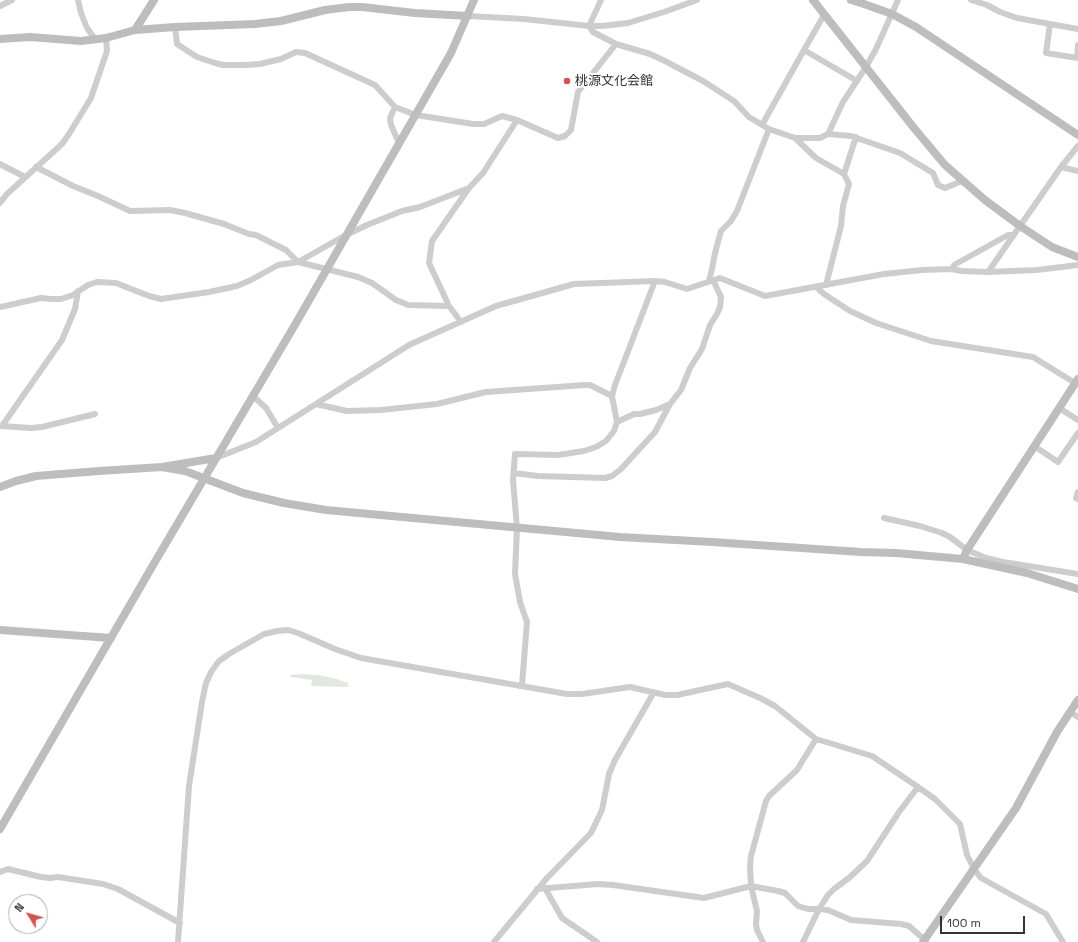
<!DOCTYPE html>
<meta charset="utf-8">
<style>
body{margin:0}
#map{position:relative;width:1078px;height:942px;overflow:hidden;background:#fff;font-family:"Space Grotesk",sans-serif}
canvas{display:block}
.north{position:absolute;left:8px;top:894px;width:40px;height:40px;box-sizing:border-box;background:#fff;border:1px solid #adadad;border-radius:50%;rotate:307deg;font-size:11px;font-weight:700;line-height:16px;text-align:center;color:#333}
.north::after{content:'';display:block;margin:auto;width:14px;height:18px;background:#d3544c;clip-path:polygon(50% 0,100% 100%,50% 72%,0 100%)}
.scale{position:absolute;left:940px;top:916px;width:85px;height:18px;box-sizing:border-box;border:2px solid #333;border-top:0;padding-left:5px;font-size:12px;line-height:14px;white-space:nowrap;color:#333;-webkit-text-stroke:3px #fff;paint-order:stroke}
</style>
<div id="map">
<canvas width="1078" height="942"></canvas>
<div class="north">N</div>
<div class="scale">100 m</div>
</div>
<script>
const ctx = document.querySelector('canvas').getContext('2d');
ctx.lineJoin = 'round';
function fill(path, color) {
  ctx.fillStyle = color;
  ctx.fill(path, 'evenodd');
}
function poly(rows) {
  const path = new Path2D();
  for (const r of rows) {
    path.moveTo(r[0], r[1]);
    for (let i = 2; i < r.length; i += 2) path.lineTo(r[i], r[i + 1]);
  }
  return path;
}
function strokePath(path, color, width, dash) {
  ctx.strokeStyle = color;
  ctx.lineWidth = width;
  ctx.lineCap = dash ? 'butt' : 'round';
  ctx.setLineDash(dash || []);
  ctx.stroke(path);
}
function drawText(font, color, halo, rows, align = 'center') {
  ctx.font = font + ' "Space Grotesk","Noto Sans JP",sans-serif';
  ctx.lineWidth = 4;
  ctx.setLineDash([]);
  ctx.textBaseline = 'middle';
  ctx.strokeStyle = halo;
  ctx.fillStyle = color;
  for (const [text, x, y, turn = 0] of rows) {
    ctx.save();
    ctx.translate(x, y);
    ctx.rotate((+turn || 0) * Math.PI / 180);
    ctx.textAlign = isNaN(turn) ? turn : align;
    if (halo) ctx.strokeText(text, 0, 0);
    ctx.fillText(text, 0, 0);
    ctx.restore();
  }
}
fill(poly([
 [300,674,318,675,337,679,348,683,348,687,311,686,312,680,290,677,290,675]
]), '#e1e8dd');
strokePath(poly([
 [78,0,81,13,87,28,95,39],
 [971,0,987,5,1000,12,1017,18,1078,29],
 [0,6,12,0],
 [468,16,524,19,589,26,602,26,628,23,664,12,697,0],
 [1050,24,1046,53,1078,58],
 [589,26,593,32,616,44,650,54,663,60,703,81,734,101,749,117,769,129,795,138,820,138,828,134,843,102,866,67,876,49,898,0],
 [589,26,601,0],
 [175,27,177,44,197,57,215,63,223,65,245,65,260,64,281,59,296,52,305,53,375,85,395,107,416,115,473,124,484,124,502,116,517,120,558,138,565,136,571,130,578,92,616,44],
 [804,50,824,15],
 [1077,58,1078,45],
 [395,107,390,118,391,125,399,143],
 [762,125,804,50,857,81],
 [828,134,851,136,900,153,933,173,938,185,945,188,962,181],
 [795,138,816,158,844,174],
 [0,164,25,177],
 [36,167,73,186,98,196,130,211,170,210,185,213,224,224,249,234,256,235,286,250,298,262,358,277,372,283,396,300,408,305,449,306],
 [1061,167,1078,171],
 [0,203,7,194,62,144,69,134,91,98,107,51,106,38],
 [952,269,954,265,1008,235,1013,235],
 [988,272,1061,167,1078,146],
 [709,281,712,269,715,253,721,231,731,221,737,211,769,129],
 [826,285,841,226,843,206,849,184,844,174,856,137],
 [816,287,824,294,850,311,876,323,931,341,1033,357,1075,383],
 [0,307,41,298,51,299,61,299,73,295,88,285,97,282,116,283,149,296,161,299,209,292,237,286,251,280,278,265,298,262,346,235,367,225,402,211,420,207,469,188,483,173,517,120],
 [461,322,449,306,429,263,432,241,469,188],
 [253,396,266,408,278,428],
 [316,404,347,411,381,410,437,404,486,392,585,385,590,385,612,396],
 [1059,408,1078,420],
 [617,422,612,396,615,385,655,281],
 [0,426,31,428,42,427,95,414],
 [2,426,62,340,75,309,78,291],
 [1034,446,1058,462,1078,433],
 [216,458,256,442,409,345,496,306,574,284,655,281,665,282,687,289,720,278,765,296,884,274,922,270,952,269,961,271,988,272,1037,270,1078,265],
 [514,473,538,476,605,478,612,476,621,469,655,432,670,404],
 [1078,492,1076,498,1078,499],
 [884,518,920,526,942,533,950,537,967,550,986,558,1003,562,1078,574],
 [522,685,527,622,520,602,515,574,517,528,513,480,515,454,558,455,584,451,596,447,606,441,614,431,617,422,634,414,640,414,656,410,670,404,681,390,690,368,702,349,710,325,717,314,720,307,721,297,713,280],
 [1070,712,1078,717],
 [0,872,8,869,41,877,50,878,58,877,103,884,118,889,180,923],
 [545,888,562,918,597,942],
 [537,889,598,884,613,885,704,898,751,886,778,891,785,893,798,906,808,909,819,909,828,910,851,920,901,924,909,926,926,941],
 [178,942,189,786,202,702,206,683,211,672,219,661,229,654,264,634,277,631,288,630,298,633,335,649,361,658,567,694,582,694,630,687,665,695,677,695,728,684,760,698,775,706,816,739,872,756,918,787,935,799,960,824,967,855,974,869,981,878,1046,914,1063,942],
 [494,942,547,878,591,833,602,810,609,774,615,760,654,692],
 [763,942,757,930,756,924,757,911,751,886,750,866,751,856,766,801,769,796,797,770,816,739],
 [803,942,819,909,828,895,834,889,849,878,867,861,899,812,918,787]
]), '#cdcdcd', 6);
strokePath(poly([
 [813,0,914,128,945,165,985,200,1020,226,1052,247,1078,257],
 [851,0,864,4,892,14,916,27,1078,135],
 [135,30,154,0],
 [0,39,30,37,81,41,106,38,135,30,175,27,255,24,281,21,325,10,349,7,362,7,415,13,468,16],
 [162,467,185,471,243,493,284,503,326,510,620,537,712,542,861,552,896,553,963,559,1027,573,1078,589],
 [0,487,16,481,36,476,99,471,162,467,216,458],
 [963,559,967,550,1078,379],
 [0,630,111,638],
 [0,829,156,560,296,323,451,53,474,0],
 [923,942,1016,808,1057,732,1078,700]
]), '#bdbdbd', 8);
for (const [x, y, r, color] of [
 [567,81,4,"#d3544c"]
]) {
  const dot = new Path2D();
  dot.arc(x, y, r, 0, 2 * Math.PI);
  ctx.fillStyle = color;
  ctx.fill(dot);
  strokePath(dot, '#fff', 1.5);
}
drawText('13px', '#333', '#fff', [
 ["桃源文化会館",575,81]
], 'left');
</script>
